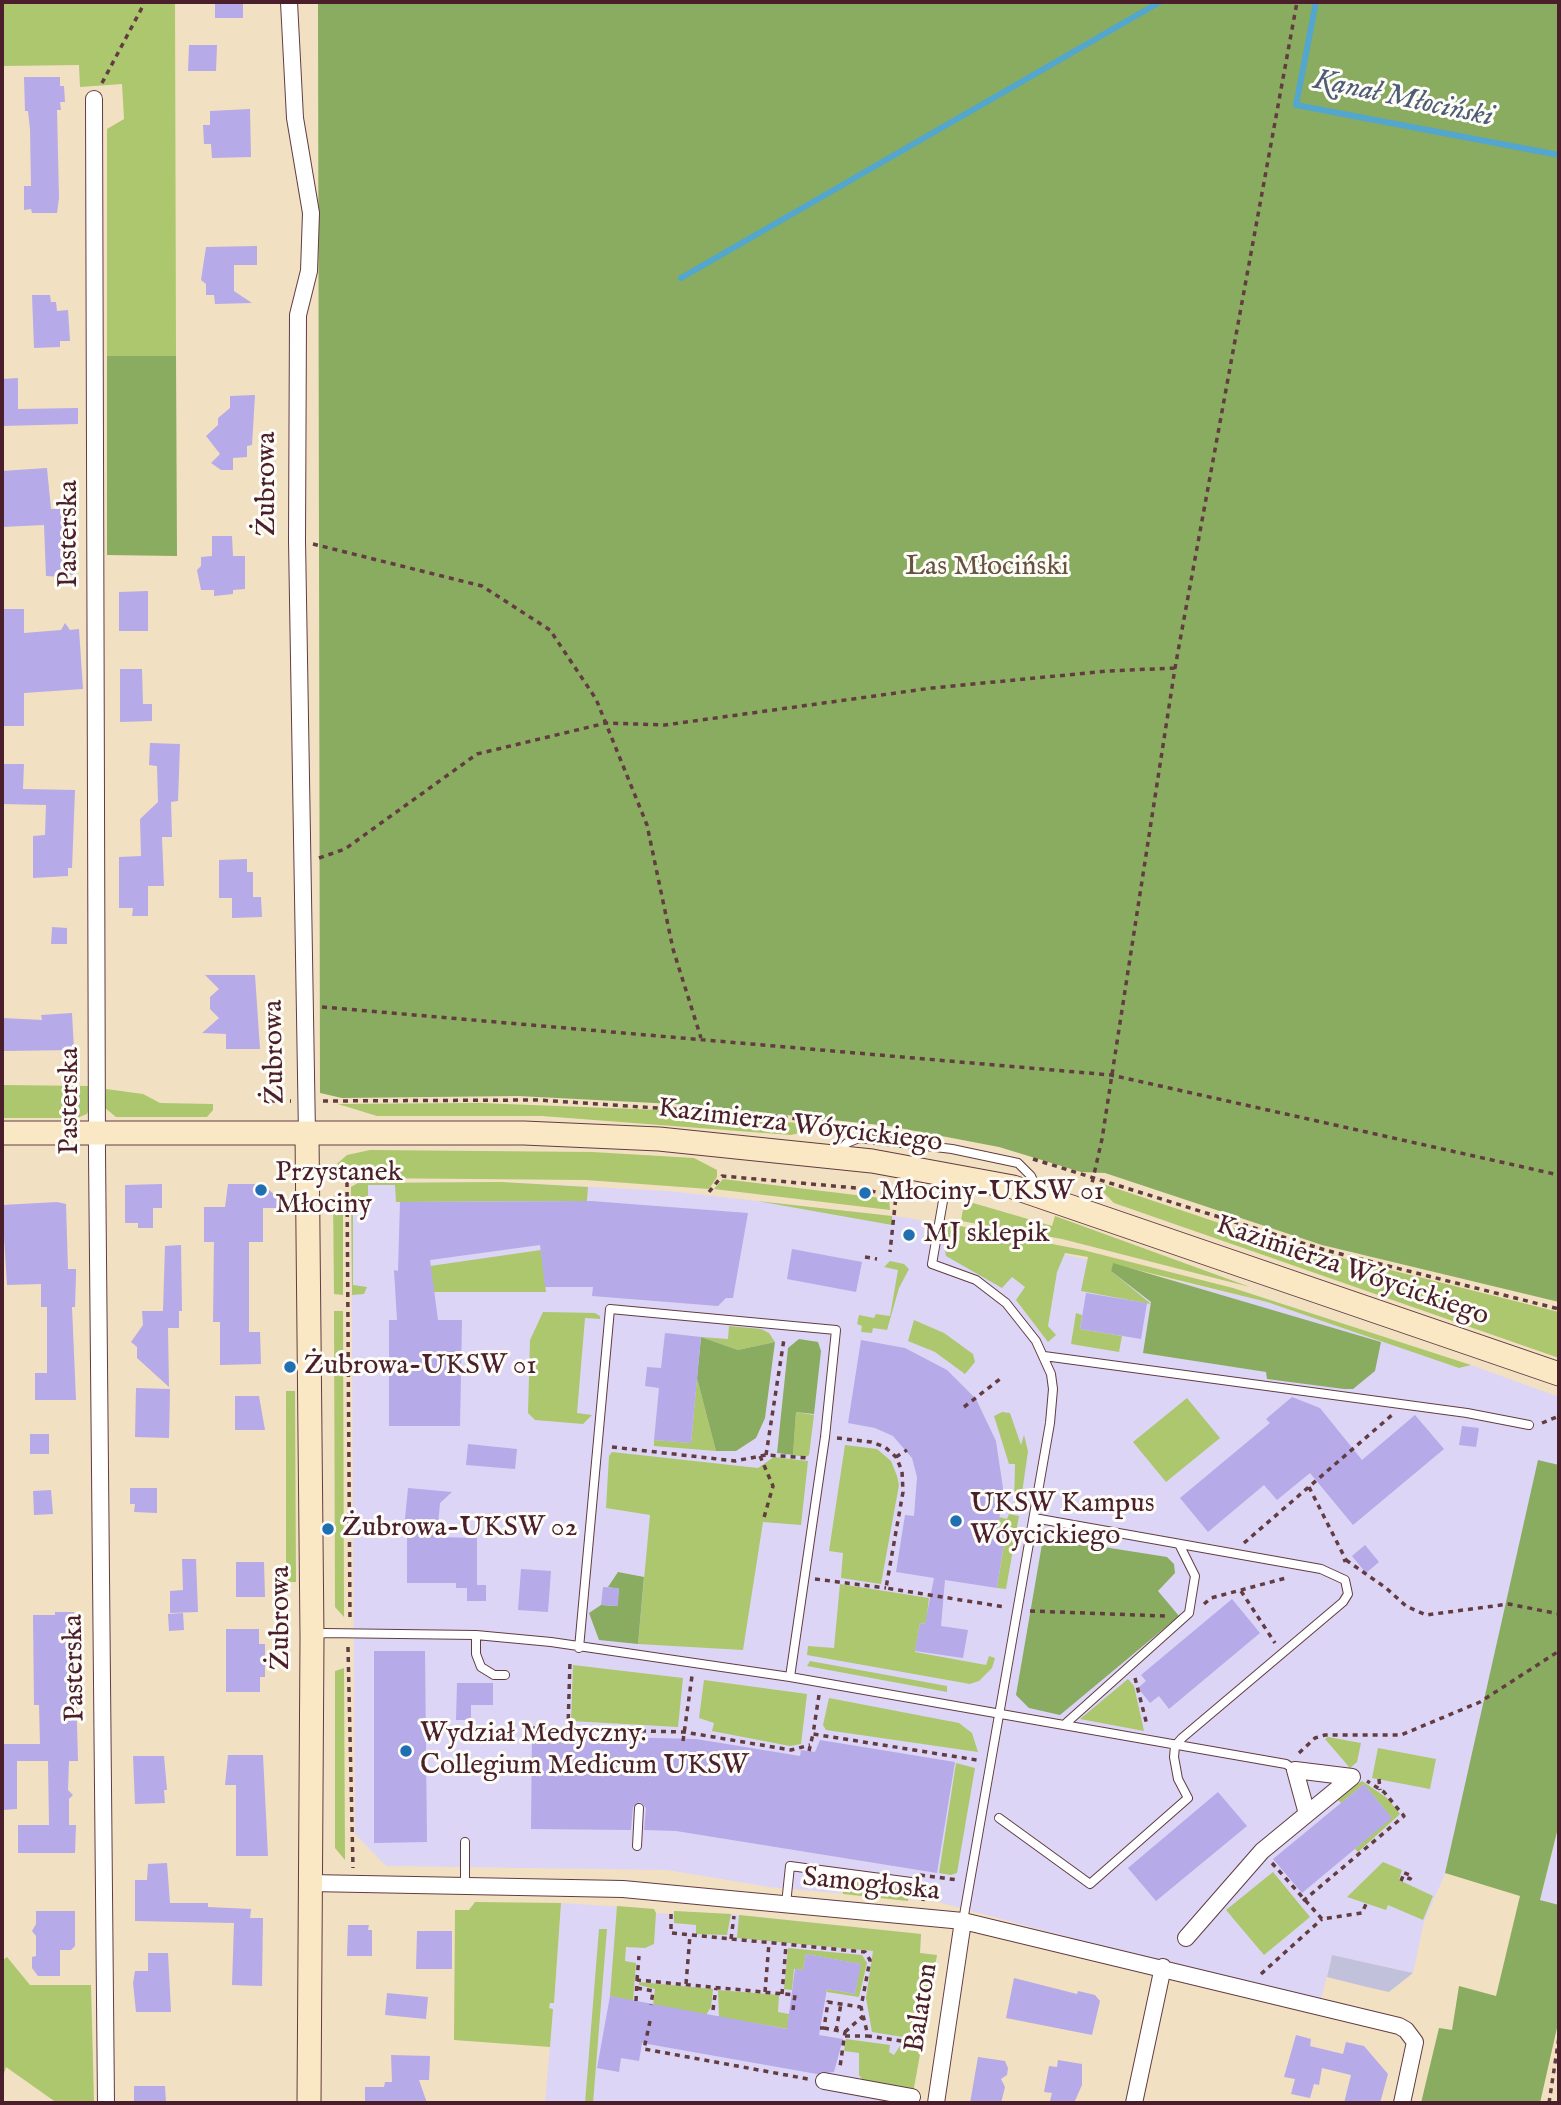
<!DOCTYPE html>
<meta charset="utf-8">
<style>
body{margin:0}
#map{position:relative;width:1561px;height:2105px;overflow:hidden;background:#f2e0c2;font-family:"IM FELL English",serif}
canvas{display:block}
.frame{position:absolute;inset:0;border:4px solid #4a1f2b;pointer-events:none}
</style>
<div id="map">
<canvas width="1561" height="2105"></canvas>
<div class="frame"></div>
</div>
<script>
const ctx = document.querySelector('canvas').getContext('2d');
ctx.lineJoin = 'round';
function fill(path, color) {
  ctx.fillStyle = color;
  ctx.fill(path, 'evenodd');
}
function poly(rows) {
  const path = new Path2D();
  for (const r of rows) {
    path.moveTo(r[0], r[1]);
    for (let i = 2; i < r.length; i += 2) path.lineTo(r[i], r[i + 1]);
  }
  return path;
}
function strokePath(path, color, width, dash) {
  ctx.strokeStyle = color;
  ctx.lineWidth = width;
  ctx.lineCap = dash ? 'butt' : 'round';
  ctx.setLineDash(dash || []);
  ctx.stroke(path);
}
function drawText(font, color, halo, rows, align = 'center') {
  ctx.font = font + ' "IM FELL English",serif';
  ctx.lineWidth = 6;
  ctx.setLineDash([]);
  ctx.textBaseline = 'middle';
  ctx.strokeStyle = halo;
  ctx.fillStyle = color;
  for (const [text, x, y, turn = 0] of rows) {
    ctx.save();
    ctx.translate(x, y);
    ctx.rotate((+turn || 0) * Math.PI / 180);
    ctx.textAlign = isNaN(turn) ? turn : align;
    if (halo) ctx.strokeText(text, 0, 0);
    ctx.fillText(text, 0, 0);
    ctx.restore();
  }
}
fill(poly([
 [501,1182,668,1191,910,1218,1267,1302,1459,1368,1471,1365,1559,1397,1559,1736,1458,1819,1451,1860,1424,1922,1413,1973,1332,1955,1321,2000,1160,1962,938,1902,769,1887,667,1870,386,1866,355,1834,351,1187,358,1183],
 [1559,1825,1559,1905,1540,1900],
 [561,1903,654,1909,653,1913,673,1914,674,1911,731,1914,921,1934,920,1953,937,1955,911,2103,545,2103,553,2009,549,2009,550,2003,554,2003]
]), '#ddd5f6');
fill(poly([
 [1332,1955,1413,1973,1389,1992,1367,1987,1327,1977]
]), '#c2c1dc');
fill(poly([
 [2,2,175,2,176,356,107,356,107,129,124,119,122,84,80,87,79,65,2,66],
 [2,1085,90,1086,89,1108,87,1114,77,1118,2,1118],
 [106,1089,143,1094,160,1103,213,1104,213,1110,207,1117,116,1117,105,1108],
 [480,1103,661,1110,828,1126,791,1135,542,1116,377,1116,338,1104],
 [370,1150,592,1152,694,1158,717,1170,717,1177,709,1189,586,1180,362,1178,353,1171,329,1171,347,1155],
 [723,1179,889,1199,890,1210,714,1189],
 [501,1182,588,1187,584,1239,574,1201,396,1202,395,1185,368,1185,368,1199,353,1200,353,1285,367,1287,364,1294,352,1295,351,1187,358,1183],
 [1100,1183,1270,1240,1559,1312,1559,1358,1114,1203,1102,1191],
 [333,1196,343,1196,343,1295,334,1294],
 [757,1201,892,1216,892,1225],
 [973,1203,1052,1226,1055,1216,1250,1287,1062,1239,961,1221,963,1209],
 [949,1224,1083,1250,1233,1288,1471,1365,1459,1368,1267,1302,1113,1264,1111,1271,1151,1304,1081,1291,1088,1257,1065,1253,1057,1272,1048,1326,1056,1335,1048,1342,1016,1300,1025,1287,1012,1277,1002,1288,946,1256,944,1244,946,1227],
 [541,1250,546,1292,433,1292,430,1266],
 [890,1261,904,1264,909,1269,899,1288,887,1330,873,1328,872,1333,861,1332,862,1326,857,1324,859,1315,874,1318,876,1314,890,1316,898,1270,884,1267],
 [334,1311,343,1311,344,1617,335,1607],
 [543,1312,595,1313,600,1316,600,1319,585,1318,577,1413,592,1415,583,1424,535,1420,528,1413,530,1340],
 [1076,1313,1082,1315,1080,1329,1122,1336,1119,1352,1071,1344],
 [914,1320,944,1333,973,1354,975,1362,965,1374,935,1352,908,1341],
 [729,1326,761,1329,769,1333,775,1342,738,1350,701,1337,728,1339],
 [697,1378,716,1451,654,1446,654,1440,691,1443],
 [286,1391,295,1391,296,1582,286,1582],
 [1187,1398,1220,1438,1166,1482,1133,1442],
 [796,1412,814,1415,809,1455,806,1457,793,1455],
 [1002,1412,1010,1413,1021,1445,1024,1435,1028,1451,1020,1507,1014,1507,1015,1464,1009,1464,994,1416],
 [845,1445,877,1449,891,1461,897,1476,899,1485,881,1584,841,1578,843,1553,829,1551],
 [612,1452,758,1468,774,1457,808,1461,801,1525,763,1522,743,1650,638,1644,650,1515,606,1508,609,1456],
 [1009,1514,1019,1516,1006,1589,997,1588,1006,1531,998,1529,999,1517,1007,1519],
 [840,1584,929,1598,926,1624,920,1623,915,1652,986,1665,989,1656,995,1658,992,1668,979,1681,970,1684,807,1655,808,1646,834,1648],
 [810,1661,947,1686,947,1692,807,1666],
 [573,1665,683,1678,678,1727,571,1721],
 [344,1668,345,1860,335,1848,335,1671],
 [1128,1679,1134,1686,1144,1731,1080,1719],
 [704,1680,807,1694,801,1744,790,1746,712,1731,714,1723,699,1718],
 [829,1698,959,1723,972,1733,978,1752,826,1730,823,1725],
 [1328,1737,1361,1743,1357,1762,1350,1768,1325,1739],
 [1378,1748,1436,1759,1430,1789,1372,1778],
 [956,1763,975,1768,957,1873,951,1875,939,1873],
 [1362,1781,1387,1798,1400,1814,1358,1852,1355,1849,1391,1817,1364,1784,1341,1803,1337,1799],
 [1383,1862,1402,1870,1399,1880,1433,1896,1423,1920,1388,1905,1386,1910,1347,1897],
 [1273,1872,1310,1917,1264,1955,1226,1910],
 [843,1879,910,1890,908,1901,843,1894],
 [475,1902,561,1903,554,2003,550,2003,549,2008,553,2009,550,2047,454,2040,455,1910,469,1910],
 [617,1906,654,1909,656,1913,654,1944,645,1948,626,1947,625,1961,636,1963,633,2001,610,1996],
 [674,1911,731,1914,727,1935,696,1934,696,1925,674,1923],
 [739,1915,921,1934,920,1953,937,1955,922,2040,872,2032,866,1998,873,1951,737,1938],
 [599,1929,607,1929,593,2103,585,2103],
 [788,1948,862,1955,867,1963,859,1997,827,1992,827,1989,855,1994,860,1964,806,1954,803,1970,794,1969,792,1990,784,1989],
 [7,1957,30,1985,91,1985,94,2103,57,2103,6,2067,2,2080,2,1961],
 [639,1982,713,1989,711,2007,706,2015,653,2005,655,1989,639,1985],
 [718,1990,779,1995,778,2012,789,2014,788,2029,719,2017],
 [846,2039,890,2045,889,2052,894,2055,900,2046,921,2049,913,2093,865,2083,859,2075,859,2053,844,2051]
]), '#acc76d');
fill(poly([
 [318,2,1559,2,1559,1302,1322,1245,1105,1173,1081,1172,999,1147,889,1126,694,1105,518,1096,342,1098,320,1093],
 [107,356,176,356,177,556,107,555],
 [1113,1263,1381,1342,1375,1371,1353,1389,1344,1389,1267,1379,1266,1372,1143,1353,1151,1302,1111,1271],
 [701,1337,738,1350,775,1342,765,1418,756,1438,736,1451,716,1451,697,1378],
 [799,1339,818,1342,821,1351,814,1414,796,1412,793,1455,777,1453,788,1348],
 [1538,1460,1559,1465,1559,1824,1540,1900,1559,1905,1559,2019,1540,2103,1421,2103,1439,2028,1452,2030,1459,1986,1496,1996,1520,1896,1445,1873],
 [1053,1539,1167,1557,1174,1564,1175,1573,1158,1591,1179,1616,1060,1715,1029,1708,1016,1695,1042,1544],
 [618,1572,644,1577,638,1644,599,1640,589,1613,601,1605,617,1606,619,1589,608,1587]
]), '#89ac60');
strokePath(poly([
 [1316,2,1296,105,1559,155],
 [681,278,1160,2]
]), '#53a6ce', 6);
fill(poly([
 [215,2,243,2,243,18,215,18],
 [189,45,217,45,216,71,188,71],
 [24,77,60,77,60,86,64,86,65,102,60,102,61,110,57,110,59,198,57,213,32,213,31,209,24,210,24,186,31,186,30,129,28,111,25,111],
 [250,109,251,157,212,158,211,144,204,144,203,125,210,125,210,111],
 [257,246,257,265,234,265,234,291,252,303,215,304,214,295,206,295,206,284,201,280,206,247],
 [32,295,50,295,51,302,56,302,57,311,68,310,70,341,60,341,60,347,34,348],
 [18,378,18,409,78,408,78,424,2,426,2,379],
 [255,395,252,445,247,446,247,457,233,458,233,470,221,470,211,463,220,454,206,436,218,425,218,418,230,408,230,396],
 [47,468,51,509,67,509,67,526,74,526,75,574,64,577,46,576,44,525,2,527,2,471],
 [212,536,232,536,233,556,245,556,245,589,233,590,233,594,214,596,214,590,201,590,197,570,201,566,201,557,212,556],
 [148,591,148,631,119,631,119,592],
 [2,609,24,609,24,633,61,630,65,623,70,630,79,629,83,689,24,693,24,726,2,726],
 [120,669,142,669,143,704,152,704,152,721,120,722],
 [150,743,180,744,178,801,171,802,172,837,162,837,164,886,148,886,148,916,132,916,133,908,119,908,119,857,141,856,140,819,158,802,157,766,149,765],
 [2,764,24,764,23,789,75,790,72,868,68,868,68,876,33,878,33,836,45,835,46,805,2,804],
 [247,859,247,872,253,872,253,897,261,897,262,917,232,918,232,898,219,898,219,860],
 [52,927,67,928,67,944,51,944],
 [205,975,255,975,260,1049,226,1049,226,1034,202,1033,219,1018,210,1009,210,997,219,989],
 [72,1013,74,1050,2,1051,3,1018,42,1020,41,1015],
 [162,1184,162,1208,153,1208,153,1228,138,1228,138,1223,125,1223,125,1185],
 [228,1184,263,1184,288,1208,263,1208,263,1242,249,1242,249,1332,260,1332,261,1364,220,1365,220,1322,213,1322,214,1242,204,1242,204,1207,225,1207],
 [591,1201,748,1213,733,1298,726,1298,718,1306,592,1296,593,1287,545,1287,540,1245,430,1260,438,1320,462,1320,460,1426,389,1426,389,1320,397,1320,394,1270,398,1271,400,1202],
 [57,1202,66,1204,68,1269,76,1269,76,1275,75,1307,72,1307,76,1400,35,1400,35,1373,47,1373,47,1307,41,1307,41,1284,7,1285,2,1205],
 [181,1245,182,1311,179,1311,179,1328,168,1328,169,1387,137,1358,137,1347,131,1342,143,1325,142,1311,163,1311,165,1246],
 [792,1249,862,1262,856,1292,787,1279],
 [1086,1293,1147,1303,1141,1339,1080,1329],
 [665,1333,701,1337,691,1443,654,1440,659,1388,645,1386,647,1367,661,1368],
 [861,1340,905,1348,947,1370,976,1399,996,1441,1003,1488,998,1529,1006,1530,997,1588,945,1580,941,1626,968,1630,963,1658,915,1651,920,1623,925,1624,934,1578,896,1572,905,1515,914,1516,917,1477,912,1458,893,1436,875,1428,848,1423],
 [136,1388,170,1389,169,1438,135,1437],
 [235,1396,259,1396,265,1430,235,1430],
 [1292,1397,1320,1408,1362,1460,1415,1415,1444,1449,1353,1525,1310,1473,1277,1500,1264,1485,1208,1532,1180,1498,1270,1423,1266,1419],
 [1462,1426,1479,1428,1476,1447,1459,1445],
 [30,1434,49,1434,49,1454,30,1454],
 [468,1444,517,1449,515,1469,466,1465],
 [130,1488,157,1488,157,1513,134,1512,135,1504,130,1504],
 [408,1488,452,1492,440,1503,437,1537,477,1538,477,1585,486,1585,486,1601,467,1601,467,1588,456,1588,456,1583,407,1583,407,1529,404,1529],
 [51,1490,53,1514,34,1515,33,1491],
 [1365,1545,1379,1562,1366,1573,1352,1556],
 [182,1559,196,1559,198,1612,170,1613,170,1591,183,1590],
 [236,1562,264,1562,265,1597,236,1597],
 [521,1569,551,1571,548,1612,518,1610],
 [603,1587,619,1588,618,1606,601,1605],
 [1232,1599,1260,1633,1169,1709,1159,1696,1150,1703,1138,1688,1146,1681,1141,1675],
 [55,1612,74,1612,78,1761,69,1761,68,1790,73,1795,69,1799,69,1825,76,1825,75,1853,18,1853,18,1825,49,1825,48,1761,17,1761,17,1809,2,1810,2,1744,40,1744,39,1705,34,1705,33,1615,55,1615],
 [183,1613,184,1630,169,1631,168,1614],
 [226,1629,259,1629,259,1644,265,1644,265,1677,260,1677,260,1692,226,1692],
 [374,1651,425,1651,427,1842,374,1843],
 [457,1683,493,1683,493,1705,471,1705,471,1720,456,1720],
 [532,1732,576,1732,576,1736,696,1739,800,1756,801,1750,815,1752,820,1740,955,1762,937,1873,676,1831,644,1830,646,1808,640,1802,633,1807,631,1830,531,1829],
 [228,1755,263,1755,268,1856,236,1856,236,1785,225,1785],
 [133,1756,164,1756,167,1790,164,1790,165,1803,135,1804],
 [1364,1784,1392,1818,1302,1893,1273,1859],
 [1218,1792,1247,1826,1156,1901,1128,1868],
 [167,1863,170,1903,208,1903,208,1907,251,1909,250,1918,263,1918,262,1986,232,1985,234,1923,135,1921,135,1880,147,1880,148,1864],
 [36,1911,75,1911,75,1946,71,1950,60,1950,60,1976,38,1976,32,1968,32,1957,36,1956,36,1936,32,1931,36,1924],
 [348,1925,369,1925,368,1930,372,1930,372,1956,347,1956],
 [417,1931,452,1931,452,1969,416,1969],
 [148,1953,168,1953,171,2012,136,2012,133,1983,135,1971,148,1971],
 [806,1954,861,1964,855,1994,827,1989,819,2035,843,2039,834,2072,817,2074,642,2043,639,2061,621,2058,619,2072,597,2068,610,1996,787,2029,795,1969,803,1970],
 [1014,1978,1077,1994,1078,1991,1095,1995,1100,2001,1092,2035,1006,2018],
 [387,1993,428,1997,426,2019,385,2015],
 [1296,2035,1311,2039,1310,2046,1343,2054,1346,2042,1364,2046,1388,2074,1380,2103,1344,2103,1351,2075,1322,2068,1319,2085,1314,2084,1310,2098,1291,2094,1295,2079,1284,2077],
 [391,2055,430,2056,429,2080,419,2080,427,2103,365,2103,365,2087,384,2087,385,2082,392,2082],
 [978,2057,1005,2061,1008,2068,1007,2075,1001,2079,1005,2087,1001,2103,970,2103],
 [1058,2060,1082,2064,1082,2085,1074,2103,1050,2101,1052,2093,1044,2092,1049,2066,1057,2067],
 [134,2086,165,2086,166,2103,134,2103]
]), '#b6aae8');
const lane = poly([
 [836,1154,847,1143,859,1138,952,1149,1018,1163,1031,1176,1038,1192],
 [947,1178,932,1264,976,1280,1006,1303,1036,1341,1051,1374,1053,1389,1050,1423,963,1921],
 [1044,1356,1467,1413,1529,1425],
 [476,1635,476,1654,481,1667,494,1675,505,1675],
 [314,1637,324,1633,476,1635,551,1642,790,1677,1286,1764,1295,1770],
 [579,1648,610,1309,836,1330,825,1437,790,1677],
 [1064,1725,1189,1613,1195,1576,1179,1544],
 [999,1818,1090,1884,1188,1798,1178,1779,1174,1757,1175,1746,1182,1738,1343,1602,1348,1594,1345,1580,1321,1569,1034,1518],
 [637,1846,639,1808],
 [465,1885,465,1842],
 [786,1904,790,1866,911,1882]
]);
const street = poly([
 [289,2,295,118,311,213,309,271,298,315,297,540,307,1134],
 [94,99,97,1153,106,2103],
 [1307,1814,1295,1770,1352,1777],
 [310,1883,623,1889,963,1921,1399,2026,1406,2030,1415,2042,1402,2103],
 [1186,1938,1262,1851,1352,1777],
 [824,2081,912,2097],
 [936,2103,963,1921],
 [1134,2103,1163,1967]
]);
const secondary = poly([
 [2,1133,524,1133,659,1139,872,1161,1013,1187,1559,1374],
 [307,1134,312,1638,309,2103]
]);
strokePath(lane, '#633c42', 10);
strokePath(street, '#633c42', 18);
strokePath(secondary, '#633c42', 25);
strokePath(poly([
 [102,83,145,2],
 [313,544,482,586,550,630,596,699,647,825,673,949,701,1038],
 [319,858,345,849,477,754,606,723,665,725,932,688,1108,671,1175,668],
 [322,1007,1111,1075,1559,1175],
 [270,1101,291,1101],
 [323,1101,538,1100,776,1116,850,1126],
 [1033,1159,1325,1250,1559,1309],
 [347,1182,350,1621],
 [709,1192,722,1176,856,1188,896,1196,890,1252],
 [1090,1192,1102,1139,1175,668,1297,2],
 [865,1257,877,1259],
 [964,1407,1000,1379],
 [1542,1423,1559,1416],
 [837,1438,871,1442,885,1447,896,1457,902,1471,903,1492,886,1588,1005,1607],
 [612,1447,735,1461,766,1455,809,1458],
 [766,1455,784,1339],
 [760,1456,773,1486,763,1521],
 [896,1457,907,1450],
 [1309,1487,1346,1560,1341,1562],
 [1244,1543,1392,1415],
 [1346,1560,1386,1588,1406,1606,1426,1615,1509,1604,1559,1614],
 [815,1579,886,1588],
 [1241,1591,1275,1643],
 [1204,1604,1211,1598,1286,1578],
 [1030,1611,1165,1616],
 [348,1647,353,1868],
 [1135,1678,1147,1725],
 [819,1695,813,1734,977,1760],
 [531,1728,684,1732,791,1750,810,1745],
 [568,1729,570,1661],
 [683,1741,692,1676],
 [809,1751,813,1734],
 [1299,1753,1315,1738,1325,1735,1401,1735,1480,1702,1559,1651],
 [1379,1779,1380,1790],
 [1272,1863,1322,1919,1362,1913,1366,1904],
 [920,1875,958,1880],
 [1401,1881,1403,1876,1410,1879,1412,1876,1402,1872],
 [923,1901,925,1885],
 [1303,1901,1404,1816,1384,1792,1367,1781],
 [671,1914,671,1933,865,1952,870,1960,861,2007,868,2036,921,2044],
 [731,1939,734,1916],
 [1261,1974,1322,1919],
 [637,1980,639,1956],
 [686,1984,690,1935],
 [637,1988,653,1991,651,2005],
 [765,1992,769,1943],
 [782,1994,786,1945],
 [636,2001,637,1980,795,1995,793,2010],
 [713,2010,716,1988],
 [650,2021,644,2049,808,2079],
 [820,2028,824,2028,828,2002,861,2007],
 [824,2028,845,2032,840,2067],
 [836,2031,841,2004],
 [845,2032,863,2016],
 [845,2036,868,2036],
 [1549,2103,1559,2037]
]), '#633c42', 3.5, [5, 5]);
strokePath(lane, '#fff', 8);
strokePath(street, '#fff', 16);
strokePath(secondary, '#fae7c3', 23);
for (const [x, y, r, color] of [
 [261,1190,7,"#1f6fb2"],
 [865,1193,7,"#1f6fb2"],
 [909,1235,7,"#1f6fb2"],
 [290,1367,7,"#1f6fb2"],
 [956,1521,7,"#1f6fb2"],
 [328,1529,7,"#1f6fb2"],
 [406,1751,7,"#1f6fb2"]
]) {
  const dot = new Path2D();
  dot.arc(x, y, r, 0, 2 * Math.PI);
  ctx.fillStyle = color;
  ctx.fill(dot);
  strokePath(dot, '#fdfcf7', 2.5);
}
drawText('28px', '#4a1f2b', '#fdfcf7', [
 ["Żubrowa",268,484,-90],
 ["Pasterska",70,534,-90],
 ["Żubrowa",276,1052,-91],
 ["Pasterska",71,1101,-90],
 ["Kazimierza Wóycickiego",800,1127,7],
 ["Kazimierza Wóycickiego",1352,1272,19],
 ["Żubrowa",282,1618,-90],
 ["Pasterska",76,1668,-91],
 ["Samogłoska",871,1886,6],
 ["Balaton",923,2008,-81]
]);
drawText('28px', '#67513f', '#fdfcf7', [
 ["Las Młociński",987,568]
]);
drawText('28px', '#4a1f2b', '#fdfcf7', [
 ["Przystanek",275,1174],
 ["Młociny",275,1206],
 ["Młociny-UKSW 01",879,1193],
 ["MJ sklepik",923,1235],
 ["Żubrowa-UKSW 01",304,1367],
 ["UKSW Kampus",970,1505],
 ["Wóycickiego",970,1537],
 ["Żubrowa-UKSW 02",342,1529],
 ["Wydział Medyczny.",420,1735],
 ["Collegium Medicum UKSW",420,1767]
], 'left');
drawText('italic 30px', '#4e5c74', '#fdfcf7', [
 ["Kanał Młociński",1403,100,12]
]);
</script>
